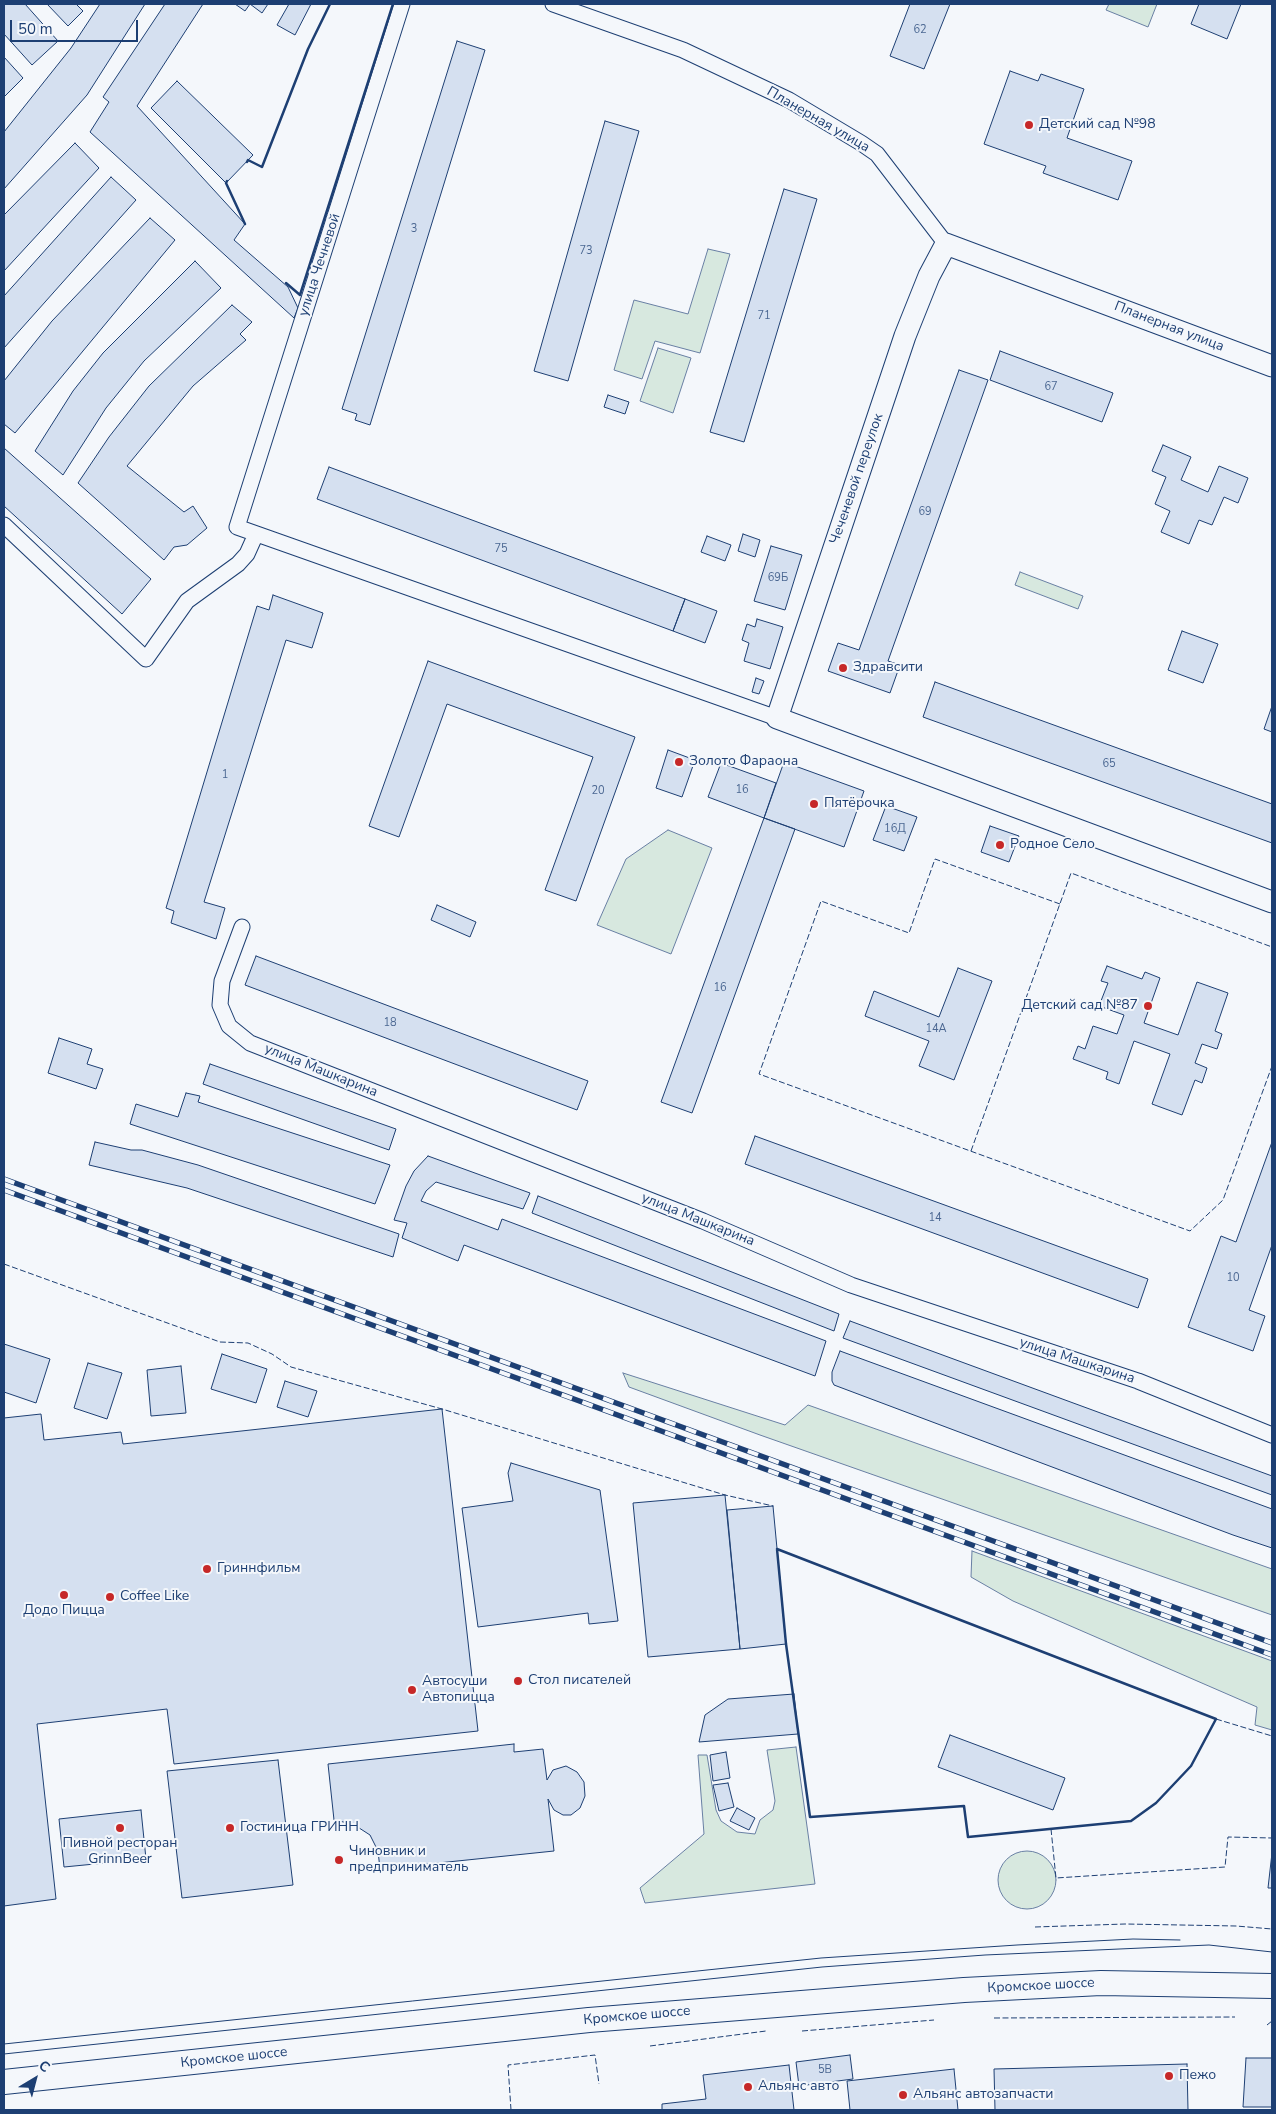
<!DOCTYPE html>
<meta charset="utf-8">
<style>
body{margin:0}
#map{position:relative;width:1276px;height:2114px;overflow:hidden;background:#f4f7fb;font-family:"Nunito Sans",sans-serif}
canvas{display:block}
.frame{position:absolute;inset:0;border:5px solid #1d3f73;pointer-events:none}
.north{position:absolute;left:10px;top:2054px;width:50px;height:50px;-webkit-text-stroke:4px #f4f7fb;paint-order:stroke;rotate:37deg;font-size:14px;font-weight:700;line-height:20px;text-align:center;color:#1d3f73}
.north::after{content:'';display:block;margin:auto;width:18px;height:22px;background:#1d3f73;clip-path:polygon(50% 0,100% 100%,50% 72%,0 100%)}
.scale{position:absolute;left:10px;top:20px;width:128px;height:22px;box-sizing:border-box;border:2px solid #1d3f73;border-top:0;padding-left:6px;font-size:15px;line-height:18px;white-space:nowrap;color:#1d3f73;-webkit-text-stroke:4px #f4f7fb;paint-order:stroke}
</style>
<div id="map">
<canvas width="1276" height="2114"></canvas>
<div class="frame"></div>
<div class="north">С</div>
<div class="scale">50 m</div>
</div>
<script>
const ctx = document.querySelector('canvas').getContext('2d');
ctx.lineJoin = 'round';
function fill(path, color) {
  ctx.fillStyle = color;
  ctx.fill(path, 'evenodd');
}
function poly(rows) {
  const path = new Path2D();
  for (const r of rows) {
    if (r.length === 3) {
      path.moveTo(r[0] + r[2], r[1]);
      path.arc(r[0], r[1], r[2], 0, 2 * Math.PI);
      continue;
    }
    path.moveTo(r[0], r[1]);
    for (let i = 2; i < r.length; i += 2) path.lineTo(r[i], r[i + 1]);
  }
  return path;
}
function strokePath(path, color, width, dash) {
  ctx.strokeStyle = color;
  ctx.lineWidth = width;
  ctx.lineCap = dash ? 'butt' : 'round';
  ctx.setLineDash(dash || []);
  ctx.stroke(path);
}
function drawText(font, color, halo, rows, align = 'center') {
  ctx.font = font + ' "Nunito Sans",sans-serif';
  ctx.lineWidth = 4;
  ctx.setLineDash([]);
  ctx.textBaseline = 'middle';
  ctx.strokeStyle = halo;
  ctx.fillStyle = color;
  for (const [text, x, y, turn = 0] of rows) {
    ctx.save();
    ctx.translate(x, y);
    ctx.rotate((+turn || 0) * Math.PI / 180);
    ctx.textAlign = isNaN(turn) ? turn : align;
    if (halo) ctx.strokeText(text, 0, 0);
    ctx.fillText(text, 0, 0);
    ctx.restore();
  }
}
const green = poly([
 [1109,4,1157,4,1148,27,1106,10,1109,4],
 [708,249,730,254,700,353,655,341,642,379,614,370,634,300,688,314,708,249],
 [658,348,691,358,673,413,640,401,658,348],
 [1020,572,1083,596,1078,609,1015,585,1020,572],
 [668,830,712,848,671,954,597,925,626,859,668,830],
 [623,1373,785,1425,808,1405,1272,1569,1272,1615,760,1435,629,1387,623,1373],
 [972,1551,1272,1661,1272,1730,1255,1725,1257,1707,1013,1601,971,1577,972,1551],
 [796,1747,815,1884,645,1903,640,1888,704,1834,698,1755,707,1755,716,1810,721,1821,737,1832,755,1834,760,1820,773,1810,775,1801,767,1750,796,1747],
 [1027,1880,29]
]);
fill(green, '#d7e8df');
strokePath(green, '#687fa3', 1);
const building = poly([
 [4,4,25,4,58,41,32,65,4,34,4,4],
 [47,4,76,4,83,11,68,26,47,4],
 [100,4,145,4,87,95,4,189,4,132,71,48,100,4],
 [165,4,203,4,137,106,245,224,234,240,288,287,298,308,294,318,90,132,109,102,103,97,165,4],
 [235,4,268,4,262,13,250,4,245,11,235,4],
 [289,4,311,4,295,35,277,25,289,4],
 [910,4,950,4,924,69,890,56,910,4],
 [1199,4,1241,4,1227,39,1191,24,1199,4],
 [457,41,485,50,370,425,355,420,357,414,342,409,457,41],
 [4,57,23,78,4,97,4,57],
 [1010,71,1038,81,1041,74,1084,89,1067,138,1132,161,1118,200,1043,173,1046,166,984,144,1010,71],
 [177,81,253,155,226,183,151,108,177,81],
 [605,121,639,131,568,381,534,371,605,121],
 [75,143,99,168,4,271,4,215,75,143],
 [111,177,136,200,4,348,4,296,111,177],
 [784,189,817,199,744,442,710,432,784,189],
 [150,218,175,240,15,433,4,424,4,381,52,321,150,218],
 [195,261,221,288,144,361,106,408,63,475,35,451,73,391,103,353,195,261],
 [232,305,252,322,240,334,246,340,193,386,127,466,184,512,193,506,207,528,187,545,174,547,164,560,78,483,109,437,149,386,232,305],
 [1000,351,1113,393,1102,422,990,380,1000,351],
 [959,370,988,380,888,661,900,665,890,693,828,671,838,643,859,650,959,370],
 [608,395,629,402,625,414,604,407,608,395],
 [1163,445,1191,457,1181,480,1208,492,1219,466,1248,478,1238,503,1224,497,1212,525,1199,520,1189,544,1161,532,1170,511,1155,504,1166,477,1152,471,1163,445],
 [4,448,151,579,122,614,4,506,4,448],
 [329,467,685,599,673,631,317,499,329,467],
 [743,534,760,540,755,557,738,551,743,534],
 [707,536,731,545,725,561,701,552,707,536],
 [771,546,802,555,785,610,754,601,771,546],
 [273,595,323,613,312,648,286,640,204,902,225,908,216,939,171,923,174,911,166,908,257,606,269,610,273,595],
 [685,599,717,611,705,643,673,631,685,599],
 [757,619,783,627,770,669,744,661,749,643,742,640,747,624,755,627,757,619],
 [1182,631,1218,644,1203,683,1168,670,1182,631],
 [428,661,635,737,576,901,545,890,593,757,447,704,399,837,369,826,428,661],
 [756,678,764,681,759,694,752,692,756,678],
 [935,682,1272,804,1272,843,923,717,935,682],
 [1272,706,1272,732,1264,729,1272,706],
 [668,750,695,760,682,797,656,788,668,750],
 [784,762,864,791,844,847,764,818,784,762],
 [721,763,776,783,764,818,708,797,721,763],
 [886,806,917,817,904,851,873,840,886,806],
 [764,818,795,829,692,1113,661,1102,764,818],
 [990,826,1019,836,1009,862,981,852,990,826],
 [437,905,476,922,470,937,431,920,437,905],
 [256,956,588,1081,577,1110,245,985,256,956],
 [1107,966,1142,979,1145,972,1160,978,1144,1023,1178,1035,1197,982,1228,993,1215,1031,1222,1034,1217,1049,1202,1044,1195,1063,1207,1068,1202,1083,1195,1080,1182,1115,1152,1104,1170,1054,1134,1041,1119,1084,1106,1079,1108,1072,1073,1059,1078,1046,1085,1049,1093,1026,1117,1034,1124,1015,1099,1006,1108,983,1101,981,1107,966],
 [958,968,992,981,954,1080,919,1066,929,1041,865,1016,874,991,939,1017,958,968],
 [59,1038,92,1049,87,1064,103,1069,96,1089,48,1073,59,1038],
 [210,1064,396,1129,389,1150,203,1084,210,1064],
 [186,1093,200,1096,198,1102,390,1165,375,1204,130,1124,136,1104,178,1117,186,1093],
 [755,1136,1148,1279,1138,1308,745,1164,755,1136],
 [95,1142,131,1150,142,1150,198,1165,399,1234,393,1257,187,1188,89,1165,95,1142],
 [1272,1142,1272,1245,1249,1310,1265,1316,1253,1351,1188,1327,1221,1236,1236,1242,1272,1142],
 [428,1156,530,1193,523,1209,436,1182,426,1191,421,1201,498,1230,502,1219,826,1341,815,1376,464,1245,458,1261,402,1238,407,1223,394,1220,406,1186,414,1171,428,1156],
 [538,1196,839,1314,834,1331,532,1213,538,1196],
 [850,1321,1272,1476,1272,1495,843,1338,850,1321],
 [4,1344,50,1359,36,1403,4,1392,4,1344],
 [840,1351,1272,1509,1272,1548,1233,1535,834,1385,832,1381,832,1372,840,1351],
 [222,1354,267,1369,256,1403,211,1389,222,1354],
 [88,1363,122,1373,107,1419,74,1408,88,1363],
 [181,1366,186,1413,151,1416,147,1370,181,1366],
 [285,1381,317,1391,308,1417,277,1407,285,1381],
 [442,1409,478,1731,174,1764,167,1709,37,1724,56,1899,4,1906,4,1418,41,1414,44,1440,121,1432,123,1444,442,1409],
 [511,1463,600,1490,618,1621,589,1624,588,1613,478,1627,462,1508,513,1501,508,1473,511,1463],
 [725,1495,740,1649,648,1657,633,1503,725,1495],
 [773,1506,786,1644,740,1649,727,1510,773,1506],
 [794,1694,798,1734,699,1742,705,1715,728,1699,794,1694],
 [950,1735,1065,1778,1053,1810,938,1767,950,1735],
 [514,1744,514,1752,543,1749,547,1780,553,1770,566,1766,577,1772,584,1782,585,1796,580,1808,571,1815,563,1815,554,1810,548,1799,554,1851,380,1869,378,1851,370,1835,353,1824,334,1820,328,1764,514,1744],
 [726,1752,730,1778,713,1781,710,1755,726,1752],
 [278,1760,293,1885,182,1898,167,1771,278,1760],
 [728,1783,734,1807,719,1811,713,1785,728,1783],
 [737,1808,755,1818,749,1830,730,1821,737,1808],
 [141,1810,146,1859,64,1867,59,1819,141,1810],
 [1272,1853,1272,1888,1268,1888,1272,1853],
 [850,2055,853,2079,799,2086,796,2062,850,2055],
 [1246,2058,1272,2058,1272,2107,1243,2107,1246,2058],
 [1187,2064,1188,2110,995,2110,994,2069,1187,2064],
 [789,2065,794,2110,662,2110,662,2104,706,2099,703,2075,789,2065],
 [954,2069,958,2110,850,2110,847,2081,954,2069]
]);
fill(building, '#d5e0f0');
strokePath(building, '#1d3f73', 1);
const street = poly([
 [402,4,237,527,777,718],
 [553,4,683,50,789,100,861,143,877,154,946,244],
 [4,525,146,659,187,601,238,564,247,554,256,534],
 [242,927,222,981,220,1005,229,1026,250,1043,703,1221,851,1285,1138,1381,1272,1435]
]);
const secondary = poly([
 [1272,366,946,244,929,276,905,336,777,718,1272,902]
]);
const primary = poly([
 [4,2082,589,2020,964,1990,1101,1983,1272,1986]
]);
strokePath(street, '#1d3f73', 17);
strokePath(secondary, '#1d3f73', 23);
strokePath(primary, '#1d3f73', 26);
strokePath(street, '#f4f7fb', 15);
strokePath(secondary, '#f4f7fb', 21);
strokePath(primary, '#f4f7fb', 24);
strokePath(poly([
 [4,2044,821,1958,1017,1945,1133,1939,1180,1940],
 [4,2054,822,1967,985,1955,1209,1945,1272,1952]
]), '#1d3f73', 1);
const rail = poly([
 [4,1179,1272,1643],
 [4,1190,1272,1655]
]);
strokePath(rail, '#1d3f73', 5.5);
strokePath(rail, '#f4f7fb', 4, [11]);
strokePath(poly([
 [1060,904,935,859,909,933,821,901,759,1074,1190,1231,1223,1200,1272,1066],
 [971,1151,1071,873,1272,947],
 [4,1264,220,1342,248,1343,272,1354,291,1367,442,1409,725,1495,773,1506],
 [1216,1719,1272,1736],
 [1051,1829,1056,1878,1225,1867,1228,1837,1272,1838],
 [1035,1927,1125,1924,1236,1926,1272,1929],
 [994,2018,1235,2017],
 [1267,2025,1272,2021],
 [802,2031,934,2020],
 [650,2046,766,2031],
 [511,2110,508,2065,595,2055,599,2084]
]), '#1d3f73', 1, [6, 2.5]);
strokePath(poly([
 [247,162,248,160,262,167,308,49,330,4],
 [227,181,226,183,245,224],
 [286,283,300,295,393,4],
 [777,1549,1216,1719,1191,1766,1156,1803,1131,1821,968,1837,964,1806,810,1817,786,1644,777,1549]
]), '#1d3f73', 2.5);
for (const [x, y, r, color] of [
 [1029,125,5,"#c62828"],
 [843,668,5,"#c62828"],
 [679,762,5,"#c62828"],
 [814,804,5,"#c62828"],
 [1000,845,5,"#c62828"],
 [1148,1006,5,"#c62828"],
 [207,1569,5,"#c62828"],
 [64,1595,5,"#c62828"],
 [110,1597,5,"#c62828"],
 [518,1681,5,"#c62828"],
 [412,1690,5,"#c62828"],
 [120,1828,5,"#c62828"],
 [230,1828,5,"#c62828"],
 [339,1860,5,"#c62828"],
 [1169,2076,5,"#c62828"],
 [748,2087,5,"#c62828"],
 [903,2095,5,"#c62828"]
]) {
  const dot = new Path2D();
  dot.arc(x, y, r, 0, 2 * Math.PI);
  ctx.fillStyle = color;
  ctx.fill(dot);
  strokePath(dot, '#f4f7fb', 2);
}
drawText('11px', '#4b6792', null, [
 ["62",920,30],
 ["3",414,229],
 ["73",586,251],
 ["71",764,316],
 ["67",1051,387],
 ["69",925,512],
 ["75",501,549],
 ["69Б",778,578],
 ["65",1109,764],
 ["1",225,775],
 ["16",742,790],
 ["20",598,791],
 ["16Д",895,829],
 ["16",720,988],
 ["18",390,1023],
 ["14А",936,1029],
 ["14",935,1218],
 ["10",1233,1278],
 ["5В",825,2070]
]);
drawText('14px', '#1d3f73', '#f4f7fb', [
 ["Планерная улица",818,120,30],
 ["улица Чечневой",320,265,-72],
 ["Планерная улица",1169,327,21],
 ["Чеченевой переулок",857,479,-71],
 ["улица Машкарина",321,1071,22],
 ["улица Машкарина",698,1220,22],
 ["улица Машкарина",1077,1361,18],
 ["Кромское шоссе",1041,1986,-3],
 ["Кромское шоссе",637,2016,-5],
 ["Кромское шоссе",234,2058,-6]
]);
drawText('14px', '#1d3f73', '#f4f7fb', [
 ["Детский сад №98",1039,125],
 ["Здравсити",853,668],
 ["Золото Фараона",689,762],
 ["Пятёрочка",824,804],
 ["Родное Село",1010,845],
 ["Детский сад №87",1138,1006,"right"],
 ["Гриннфильм",217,1569],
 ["Coffee Like",120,1597],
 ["Додо Пицца",64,1611,"center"],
 ["Стол писателей",528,1681],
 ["Автосуши",422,1682],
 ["Автопицца",422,1698],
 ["Гостиница ГРИНН",240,1828],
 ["Пивной ресторан",120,1844,"center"],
 ["GrinnBeer",120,1860,"center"],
 ["Чиновник и",349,1852],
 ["предприниматель",349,1868],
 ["Пежо",1179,2076],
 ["Альянс авто",758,2087],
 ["Альянс автозапчасти",913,2095]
], 'left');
</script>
